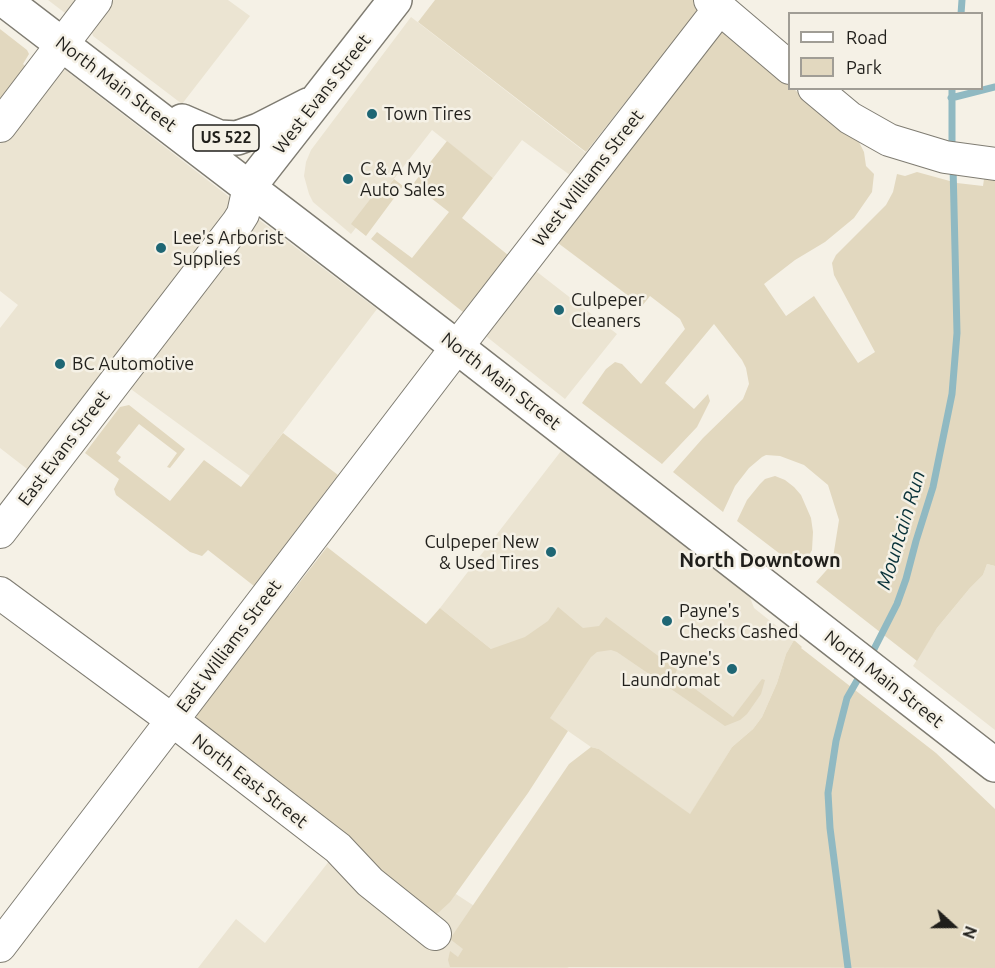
<!DOCTYPE html>
<style>
body{margin:0}
#map{position:relative;width:995px;height:968px;overflow:hidden;background:#f5f1e6;font-family:Ubuntu,sans-serif}
canvas{display:block}
.legend{position:absolute;left:788px;top:12px;width:195px;height:78px;box-sizing:border-box;background:#f5f1e6;border:2px solid #a09d95;margin:0;padding:8px 10px;list-style:none;font-size:18px;color:#201f1b}
.legend li{display:flex;align-items:center;gap:12px;height:30px}
.legend b{width:30px;border:2px solid #a09d95}
.north{position:absolute;left:923px;top:896px;width:60px;height:60px;-webkit-text-stroke:4px #f5f1e6;paint-order:stroke;rotate:111deg;font-size:16px;font-weight:700;line-height:24px;text-align:center;color:#201f1b}
.north::after{content:'';display:block;margin:auto;width:21px;height:27px;background:#201f1b;clip-path:polygon(50% 0,100% 100%,50% 72%,0 100%)}
</style>
<div id="map">
<canvas width="995" height="968"></canvas>
<ul class="legend">
<li><b style="height:8px;background:#fff"></b>Road</li>
<li><b style="height:16px;background:#e2d8bf"></b>Park</li>
</ul>
<div class="north">N</div>
</div>
<script>
const ctx = document.querySelector('canvas').getContext('2d');
ctx.lineJoin = 'round';
function fill(path, color) {
  ctx.fillStyle = color;
  ctx.fill(path, 'evenodd');
}
function poly(rows) {
  const path = new Path2D();
  for (const r of rows) {
    path.moveTo(r[0], r[1]);
    for (let i = 2; i < r.length; i += 2) path.lineTo(r[i], r[i + 1]);
  }
  return path;
}
function strokePath(path, color, width, dash) {
  ctx.strokeStyle = color;
  ctx.lineWidth = width;
  ctx.lineCap = dash ? 'butt' : 'round';
  ctx.setLineDash(dash || []);
  ctx.stroke(path);
}
function drawText(font, color, halo, rows, align = 'center') {
  ctx.font = font + ' Ubuntu,sans-serif';
  ctx.lineWidth = 5;
  ctx.setLineDash([]);
  ctx.textBaseline = 'middle';
  ctx.strokeStyle = halo;
  ctx.fillStyle = color;
  for (const [text, x, y, turn = 0] of rows) {
    ctx.save();
    ctx.translate(x, y);
    ctx.rotate((+turn || 0) * Math.PI / 180);
    ctx.textAlign = isNaN(turn) ? turn : align;
    if (halo) ctx.strokeText(text, 0, 0);
    ctx.fillText(text, 0, 0);
    ctx.restore();
  }
}
fill(poly([
 [48,0,82,0,69,16],
 [112,0,228,0,250,16,182,104,93,36,91,30,93,25],
 [411,17,590,156,574,178,522,140,493,178,432,130,351,234,313,202,309,194,304,176,306,162,311,150],
 [59,65,237,203,31,472,0,448,0,328,18,305,0,291,0,144],
 [258,219,377,309,250,476,128,387],
 [532,268,617,334,565,399,482,333],
 [561,451,748,592,754,608,794,640,786,654,777,683,762,717,753,729,732,747,690,815,599,749,591,747,535,708,491,649,440,608],
 [987,564,995,566,995,730,913,666,937,628,970,588,983,575],
 [355,828,569,968,198,968,236,919,265,943]
]), '#ebe4d2');
fill(poly([
 [435,0,698,0,706,7,646,84,642,81,586,152,418,22],
 [726,26,789,84,790,88,794,89,814,107,858,140,864,152,866,166,874,174,872,192,854,218,825,242,795,260,764,284,786,316,814,296,858,363,875,352,834,275,832,263,836,255,886,205,893,192,897,174,905,176,917,172,957,183,983,186,984,179,995,180,995,566,987,564,983,575,970,588,937,628,917,661,816,582,832,564,839,520,828,485,804,465,780,456,766,455,762,457,749,468,735,486,723,512,673,472,703,438,743,399,749,384,746,368,742,360,714,324,665,383,694,409,708,394,710,401,697,427,662,464,582,403,606,369,615,362,622,364,641,384,685,329,680,319,650,296,642,306,558,243,720,30],
 [0,29,27,50,29,54,23,64,25,66,0,99],
 [447,141,493,178,462,218,508,255,463,312,371,239,377,232,412,258,449,212,413,184],
 [394,179,403,186,366,236,351,224,375,193,380,197],
 [129,405,185,449,170,468,167,467,177,453,139,424,116,453,121,457,118,461,170,501,204,460,241,487,283,433,338,475,254,586,208,550,202,556,190,552,116,495,114,489,119,479,85,453,120,407],
 [775,476,785,480,794,487,801,495,811,518,813,532,812,550,801,570,737,521,747,500,760,484,765,479],
 [327,547,426,624,440,608,491,649,525,637,548,621,558,607,583,628,599,626,606,617,677,670,675,674,733,717,762,679,765,680,761,694,747,714,740,720,725,726,617,652,611,650,597,652,591,657,550,718,568,731,528,793,450,902,438,913,430,916,424,908,426,906,390,877,383,882,197,719,197,712,285,593,289,596],
 [794,640,802,647,801,648,936,753,995,809,995,968,450,967,448,960,450,951,458,957,463,949,450,939,569,764,591,747,599,749,690,814,732,747,753,729,762,717,777,683,786,654]
]), '#e2d8bf');
strokePath(poly([
 [961,14,962,0],
 [952,88,952,149],
 [951,98,995,87],
 [870,657,897,604,906,579,916,541,933,487,952,394,957,333,953,166],
 [848,968,830,828,828,793,836,741,847,698,862,672]
]), '#90b9c2', 7);
const minor = poly([
 [710,0,790,68],
 [814,88,850,118,889,140,945,157,995,164],
 [0,126,96,0],
 [0,532,238,222,243,214,249,187],
 [0,593,172,720,338,848,370,882,435,934],
 [0,946,457,347,719,9]
]);
const major = poly([
 [4,0,457,347,995,765],
 [182,121,219,137,237,138,259,130,308,105],
 [249,187,395,0]
]);
strokePath(minor, '#7f7c72', 34);
strokePath(major, '#7f7c72', 36);
strokePath(minor, '#fff', 32);
strokePath(major, '#fff', 33);
for (const [x, y, r, color] of [
 [372,114,6,"#1e6674"],
 [348,179,6,"#1e6674"],
 [161,248,6,"#1e6674"],
 [559,310,6,"#1e6674"],
 [60,364,6,"#1e6674"],
 [551,552,6,"#1e6674"],
 [667,621,6,"#1e6674"],
 [732,669,6,"#1e6674"]
]) {
  const dot = new Path2D();
  dot.arc(x, y, r, 0, 2 * Math.PI);
  ctx.fillStyle = color;
  ctx.fill(dot);
  strokePath(dot, '#f5f1e6', 2);
}
for (const [x, y, w] of [
 [226,138,66]
]) {
  const box = new Path2D();
  box.roundRect(x - w / 2, y - 13, w, 26, 4.5);
  ctx.fillStyle = '#f5f1e6';
  ctx.fill(box);
  strokePath(box, '#201f1b', 1.5);
}
drawText('bold 16px', '#201f1b', null, [
 ["US 522",226,138]
]);
drawText('18px', '#201f1b', '#f5f1e6', [
 ["North Main Street",116,84,37],
 ["West Evans Street",322,94,-52],
 ["West Williams Street",588,178,-52],
 ["North Main Street",501,381,38],
 ["East Evans Street",64,448,-53],
 ["East Williams Street",229,646,-53],
 ["North Main Street",884,679,38],
 ["North East Street",250,781,38]
]);
drawText('18px', '#201f1b', '#f5f1e6', [
 ["Town Tires",384,114],
 ["C & A My",360,169],
 ["Auto Sales",360,190],
 ["Lee's Arborist",173,238],
 ["Supplies",173,259],
 ["Culpeper",571,300],
 ["Cleaners",571,321],
 ["BC Automotive",72,364],
 ["Culpeper New",539,542,"right"],
 ["& Used Tires",539,563,"right"],
 ["Payne's",679,611],
 ["Checks Cashed",679,632],
 ["Payne's",720,659,"right"],
 ["Laundromat",720,680,"right"]
], 'left');
drawText('italic 20px', '#073138', '#f5f1e6', [
 ["Mountain Run",901,530,-73]
]);
drawText('bold 20px', '#201f1b', '#f5f1e6', [
 ["North Downtown",760,560]
]);
</script>
